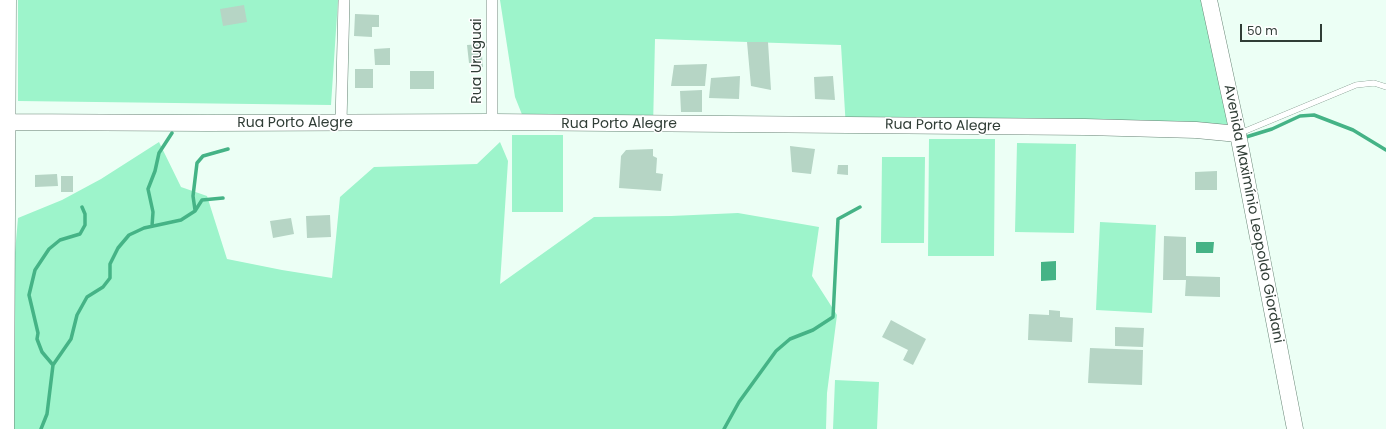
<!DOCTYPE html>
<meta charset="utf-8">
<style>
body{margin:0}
#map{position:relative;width:1386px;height:429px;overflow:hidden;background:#ecfff5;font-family:Poppins,sans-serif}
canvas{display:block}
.scale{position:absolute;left:1240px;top:24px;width:82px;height:18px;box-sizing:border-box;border:2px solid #303d36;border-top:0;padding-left:5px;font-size:12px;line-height:14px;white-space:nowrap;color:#303d36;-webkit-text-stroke:3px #fff;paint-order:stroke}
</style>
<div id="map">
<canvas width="1386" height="429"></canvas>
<div class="scale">50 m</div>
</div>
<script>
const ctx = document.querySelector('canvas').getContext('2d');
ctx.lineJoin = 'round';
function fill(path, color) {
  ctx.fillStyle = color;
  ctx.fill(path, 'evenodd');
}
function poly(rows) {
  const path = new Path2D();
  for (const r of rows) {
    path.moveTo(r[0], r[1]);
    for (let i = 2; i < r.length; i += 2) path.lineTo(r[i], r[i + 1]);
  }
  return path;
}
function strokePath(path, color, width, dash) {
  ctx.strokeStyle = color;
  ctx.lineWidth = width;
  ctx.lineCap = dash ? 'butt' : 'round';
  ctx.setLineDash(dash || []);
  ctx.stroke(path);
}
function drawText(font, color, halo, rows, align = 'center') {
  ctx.font = font + ' Poppins,sans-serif';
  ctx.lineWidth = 3;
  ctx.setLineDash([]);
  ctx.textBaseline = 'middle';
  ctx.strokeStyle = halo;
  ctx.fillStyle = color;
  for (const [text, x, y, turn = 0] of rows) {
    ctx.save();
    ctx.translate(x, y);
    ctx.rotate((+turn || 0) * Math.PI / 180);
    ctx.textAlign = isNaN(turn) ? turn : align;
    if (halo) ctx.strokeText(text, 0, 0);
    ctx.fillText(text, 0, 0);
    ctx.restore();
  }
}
fill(poly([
 [18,0,338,0,331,105,18,101],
 [500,0,1212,0,1245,137,846,129,841,45,655,39,653,128,527,127,515,97],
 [512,135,563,135,563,212,512,212],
 [929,139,995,139,994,256,928,256],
 [159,142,181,187,207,196,227,259,282,270,332,278,340,197,374,167,477,164,500,142,508,161,500,284,594,217,671,216,738,213,819,227,812,276,837,315,827,393,826,429,10,429,12,287,18,218,62,200,101,179],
 [1017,143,1076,144,1074,233,1015,232],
 [882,157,925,157,924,243,881,243],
 [1100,222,1156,225,1152,313,1096,310],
 [835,380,879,382,877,429,833,429]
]), '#9df4cb');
fill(poly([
 [1196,242,1214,242,1213,253,1196,253],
 [1056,261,1056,280,1041,281,1041,262]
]), '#45b386');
strokePath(poly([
 [1246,137,1272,129,1300,116,1314,115,1353,130,1386,150],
 [195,210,193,196,197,163,203,156,228,149],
 [152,226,153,212,148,189,155,171,159,153,172,133],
 [53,365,42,352,37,339,38,333,29,295,35,270,49,249,60,240,80,234,85,225,85,214,82,207],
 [41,429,47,414,53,365,71,339,77,315,87,297,103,287,110,278,110,264,118,248,129,235,144,228,181,220,195,211,202,200,223,198],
 [724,429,739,402,776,351,790,339,813,330,833,317,838,219,860,207]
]), '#45b386', 3.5);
fill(poly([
 [244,5,247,22,223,26,220,9],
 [355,14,379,15,379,27,372,27,372,37,354,36],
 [747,42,768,42,771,90,751,86],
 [481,44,483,67,475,68,475,63,469,63,467,45],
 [390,48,390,65,375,65,374,49],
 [707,64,705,86,671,86,674,65],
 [355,69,373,69,373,88,355,88],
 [410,71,434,71,434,89,410,89],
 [740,76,739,99,709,98,711,78],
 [833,76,835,100,815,99,814,77],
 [702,90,702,112,681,112,680,91],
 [790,146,815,149,811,174,792,172],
 [653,149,653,156,657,158,656,173,663,174,661,191,619,188,621,156,626,150],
 [838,165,848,165,848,175,837,174],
 [1217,171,1217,190,1195,190,1195,172],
 [57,174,58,186,35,187,35,175],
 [61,176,73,176,73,192,61,192],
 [330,215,331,237,307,238,306,216],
 [291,218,294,234,273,238,270,221],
 [1164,236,1186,237,1186,276,1220,277,1220,297,1185,296,1186,280,1163,280],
 [1049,310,1060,311,1060,317,1073,318,1072,342,1028,340,1029,314,1049,315],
 [891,320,926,339,913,365,903,360,908,350,882,337],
 [1115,327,1144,328,1143,347,1115,346],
 [1090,348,1143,350,1142,385,1088,383]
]), '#b6d5c5');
const lane = poly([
 [1238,134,1356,85,1374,83,1386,87]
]);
const street = poly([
 [492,122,492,0],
 [341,123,344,0]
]);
const secondary = poly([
 [1209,0,1238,134,1295,429],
 [0,122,207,123,492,122,1085,127,1196,130,1238,134],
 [6,429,8,0]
]);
strokePath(lane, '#688576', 6);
strokePath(street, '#688576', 12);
strokePath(secondary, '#688576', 17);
strokePath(lane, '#fff', 5.5);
strokePath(street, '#fff', 11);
strokePath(secondary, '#fff', 16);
drawText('14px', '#303d36', '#fff', [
 ["Rua Uruguai",477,61,-90],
 ["Rua Porto Alegre",295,123],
 ["Rua Porto Alegre",619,124],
 ["Rua Porto Alegre",943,126,1],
 ["Avenida Maximínio Leopoldo Giordani",1253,214,79]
]);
</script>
